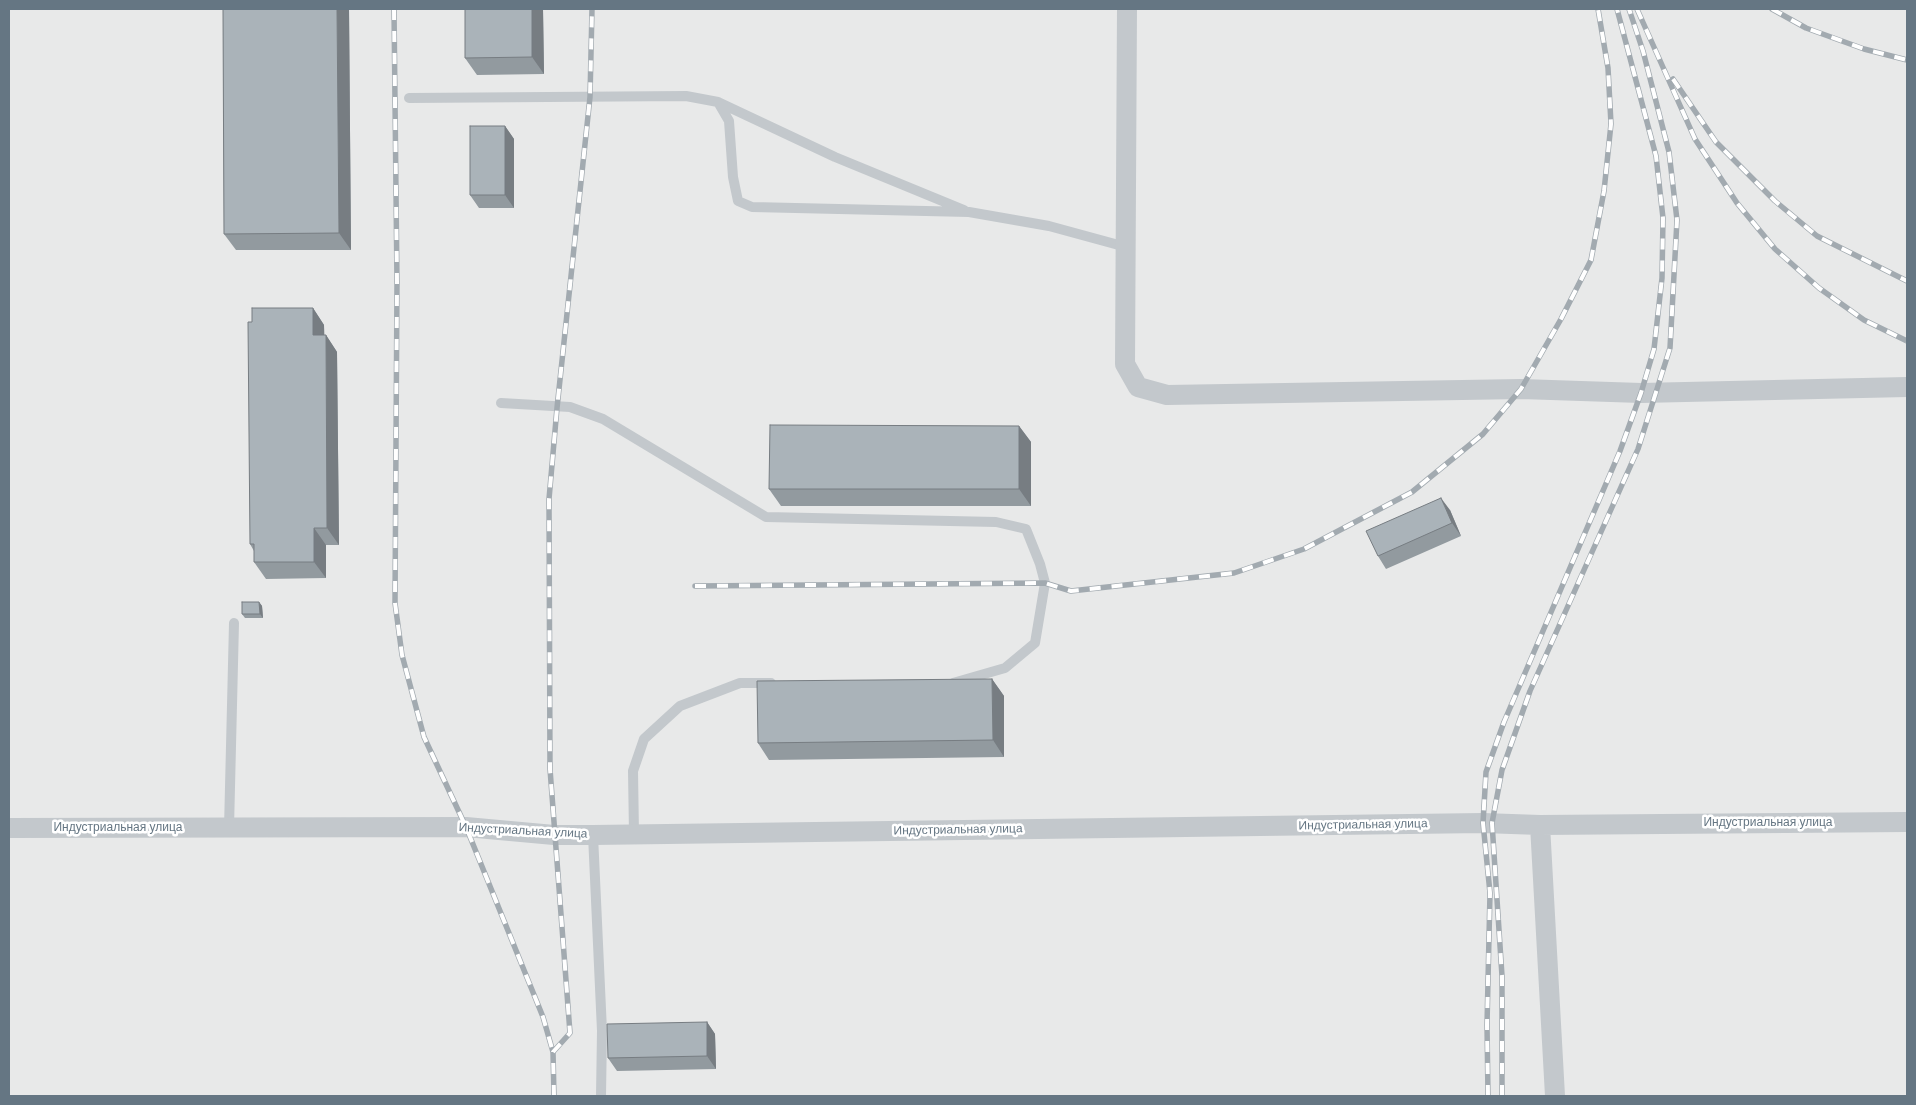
<!DOCTYPE html>
<meta charset="utf-8">
<style>
body{margin:0}
#map{position:relative;width:1916px;height:1105px;overflow:hidden;background:#fafaf8;font-family:Helvetica,sans-serif}
canvas{display:block}
.frame{position:absolute;inset:0;border:10px solid #657683;pointer-events:none}
</style>
<div id="map">
<canvas width="1916" height="1105"></canvas>
<div class="frame"></div>
</div>
<script>
const ctx = document.querySelector('canvas').getContext('2d');
ctx.lineJoin = 'round';
function fill(path, color) {
  ctx.fillStyle = color;
  ctx.fill(path, 'evenodd');
}
function poly(rows) {
  const path = new Path2D();
  for (const r of rows) {
    path.moveTo(r[0], r[1]);
    for (let i = 2; i < r.length; i += 2) path.lineTo(r[i], r[i + 1]);
  }
  return path;
}
function strokePath(path, color, width, dash) {
  ctx.strokeStyle = color;
  ctx.lineWidth = width;
  ctx.lineCap = dash ? 'butt' : 'round';
  ctx.setLineDash(dash || []);
  ctx.stroke(path);
}
function drawText(font, color, halo, rows, align = 'center') {
  ctx.font = font + ' Helvetica,sans-serif';
  ctx.lineWidth = 5;
  ctx.setLineDash([]);
  ctx.textBaseline = 'middle';
  ctx.strokeStyle = halo;
  ctx.fillStyle = color;
  for (const [text, x, y, turn = 0] of rows) {
    ctx.save();
    ctx.translate(x, y);
    ctx.rotate((+turn || 0) * Math.PI / 180);
    ctx.textAlign = isNaN(turn) ? turn : align;
    if (halo) ctx.strokeText(text, 0, 0);
    ctx.fillText(text, 0, 0);
    ctx.restore();
  }
}
fill(poly([
 [9,9,1907,9,1907,1096,9,1096]
]), '#e8e9e9');
strokePath(poly([
 [409,98,686,96,718,102,729,121,733,177,738,201,752,207,969,212,1049,226,1126,247],
 [718,102,835,157,964,210],
 [501,403,570,407,603,419,766,517,996,522,1026,529,1040,564,1045,583,1035,643,1005,668,953,683],
 [229,828,234,623],
 [634,834,633,771,644,739,680,706,740,683,771,683],
 [593,835,602,1031,601,1096]
]), '#c3c8cc', 10);
strokePath(poly([
 [1127,9,1125,364,1138,387,1167,395,1521,389,1641,393,1907,387],
 [1540,825,1555,1096],
 [9,828,466,827,554,835,593,835,1483,823,1540,825,1907,822]
]), '#c3c8cc', 20);
const rail = poly([
 [394,9,397,283,395,603,402,655,424,737,466,827,543,1017,553,1052],
 [1637,9,1695,139,1737,203,1775,249,1819,288,1864,320,1907,341],
 [1772,9,1806,28,1864,49,1907,60],
 [1673,79,1716,142,1775,201,1817,236,1907,281],
 [695,586,1045,583,1071,591,1234,573,1304,549,1412,492,1483,434,1521,389,1561,319,1591,260,1604,191,1611,124,1608,68,1598,9],
 [554,1096,553,1052,570,1033,550,769,549,499,557,408,590,97,592,9],
 [1488,1096,1487,1025,1490,893,1483,823,1486,772,1504,722,1620,451,1641,393,1654,349,1662,278,1663,218,1656,156,1617,9],
 [1502,1096,1502,976,1492,823,1502,770,1530,691,1638,449,1670,348,1677,220,1669,152,1643,51,1629,9]
]);
strokePath(rail, '#a2aab0', 5.5);
strokePath(rail, '#fff', 4, [11]);
fill(poly([
 [223,9,349,9,351,250,236,250,224,234],
 [465,9,543,9,544,74,477,75,465,58],
 [505,126,514,139,514,208,479,208,470,195],
 [313,308,324,325,324,335,326,335,337,352,339,545,326,545,326,578,266,579,254,562,254,551,250,544,252,322],
 [1019,426,1031,442,1031,506,781,506,769,489],
 [1450,510,1461,536,1386,569,1378,556],
 [259,602,262,606,263,618,245,618,242,614],
 [992,679,1004,696,1004,757,769,760,758,743],
 [707,1022,715,1034,716,1069,617,1071,608,1058]
]), '#929a9f');
fill(poly([
 [337,9,349,9,351,250,339,233],
 [532,9,543,9,544,74,532,57],
 [505,126,514,139,514,208,505,195],
 [313,308,324,325,325,352,313,335],
 [326,335,337,352,339,545,327,528],
 [1019,426,1031,442,1031,506,1019,489],
 [1441,498,1450,510,1461,536,1452,523],
 [314,528,326,545,326,578,314,562],
 [259,602,262,606,263,618,260,614],
 [992,679,1004,696,1004,757,993,740],
 [707,1022,715,1034,716,1069,707,1056]
]), '#777d82');
const building = poly([
 [223,9,337,9,339,233,224,234,223,9],
 [465,9,532,9,532,57,465,58,465,9],
 [470,126,505,126,505,195,470,195,470,126],
 [252,308,313,308,313,335,326,335,327,528,314,528,314,562,254,562,254,544,250,544,248,322,252,322,252,308],
 [770,425,1019,426,1019,489,769,489,770,425],
 [1441,498,1452,523,1378,556,1366,531,1441,498],
 [242,602,259,602,260,614,242,614,242,602],
 [992,679,993,740,758,743,757,681,992,679],
 [707,1022,707,1056,608,1058,607,1024,707,1022]
]);
fill(building, '#aab3b9');
strokePath(building, '#777d82', 1);
drawText('12px', '#657683', '#fff', [
 ["Индустриальная улица",1768,823],
 ["Индустриальная улица",1363,825,-1],
 ["Индустриальная улица",118,828],
 ["Индустриальная улица",958,830,-1],
 ["Индустриальная улица",523,831,3]
]);
</script>
